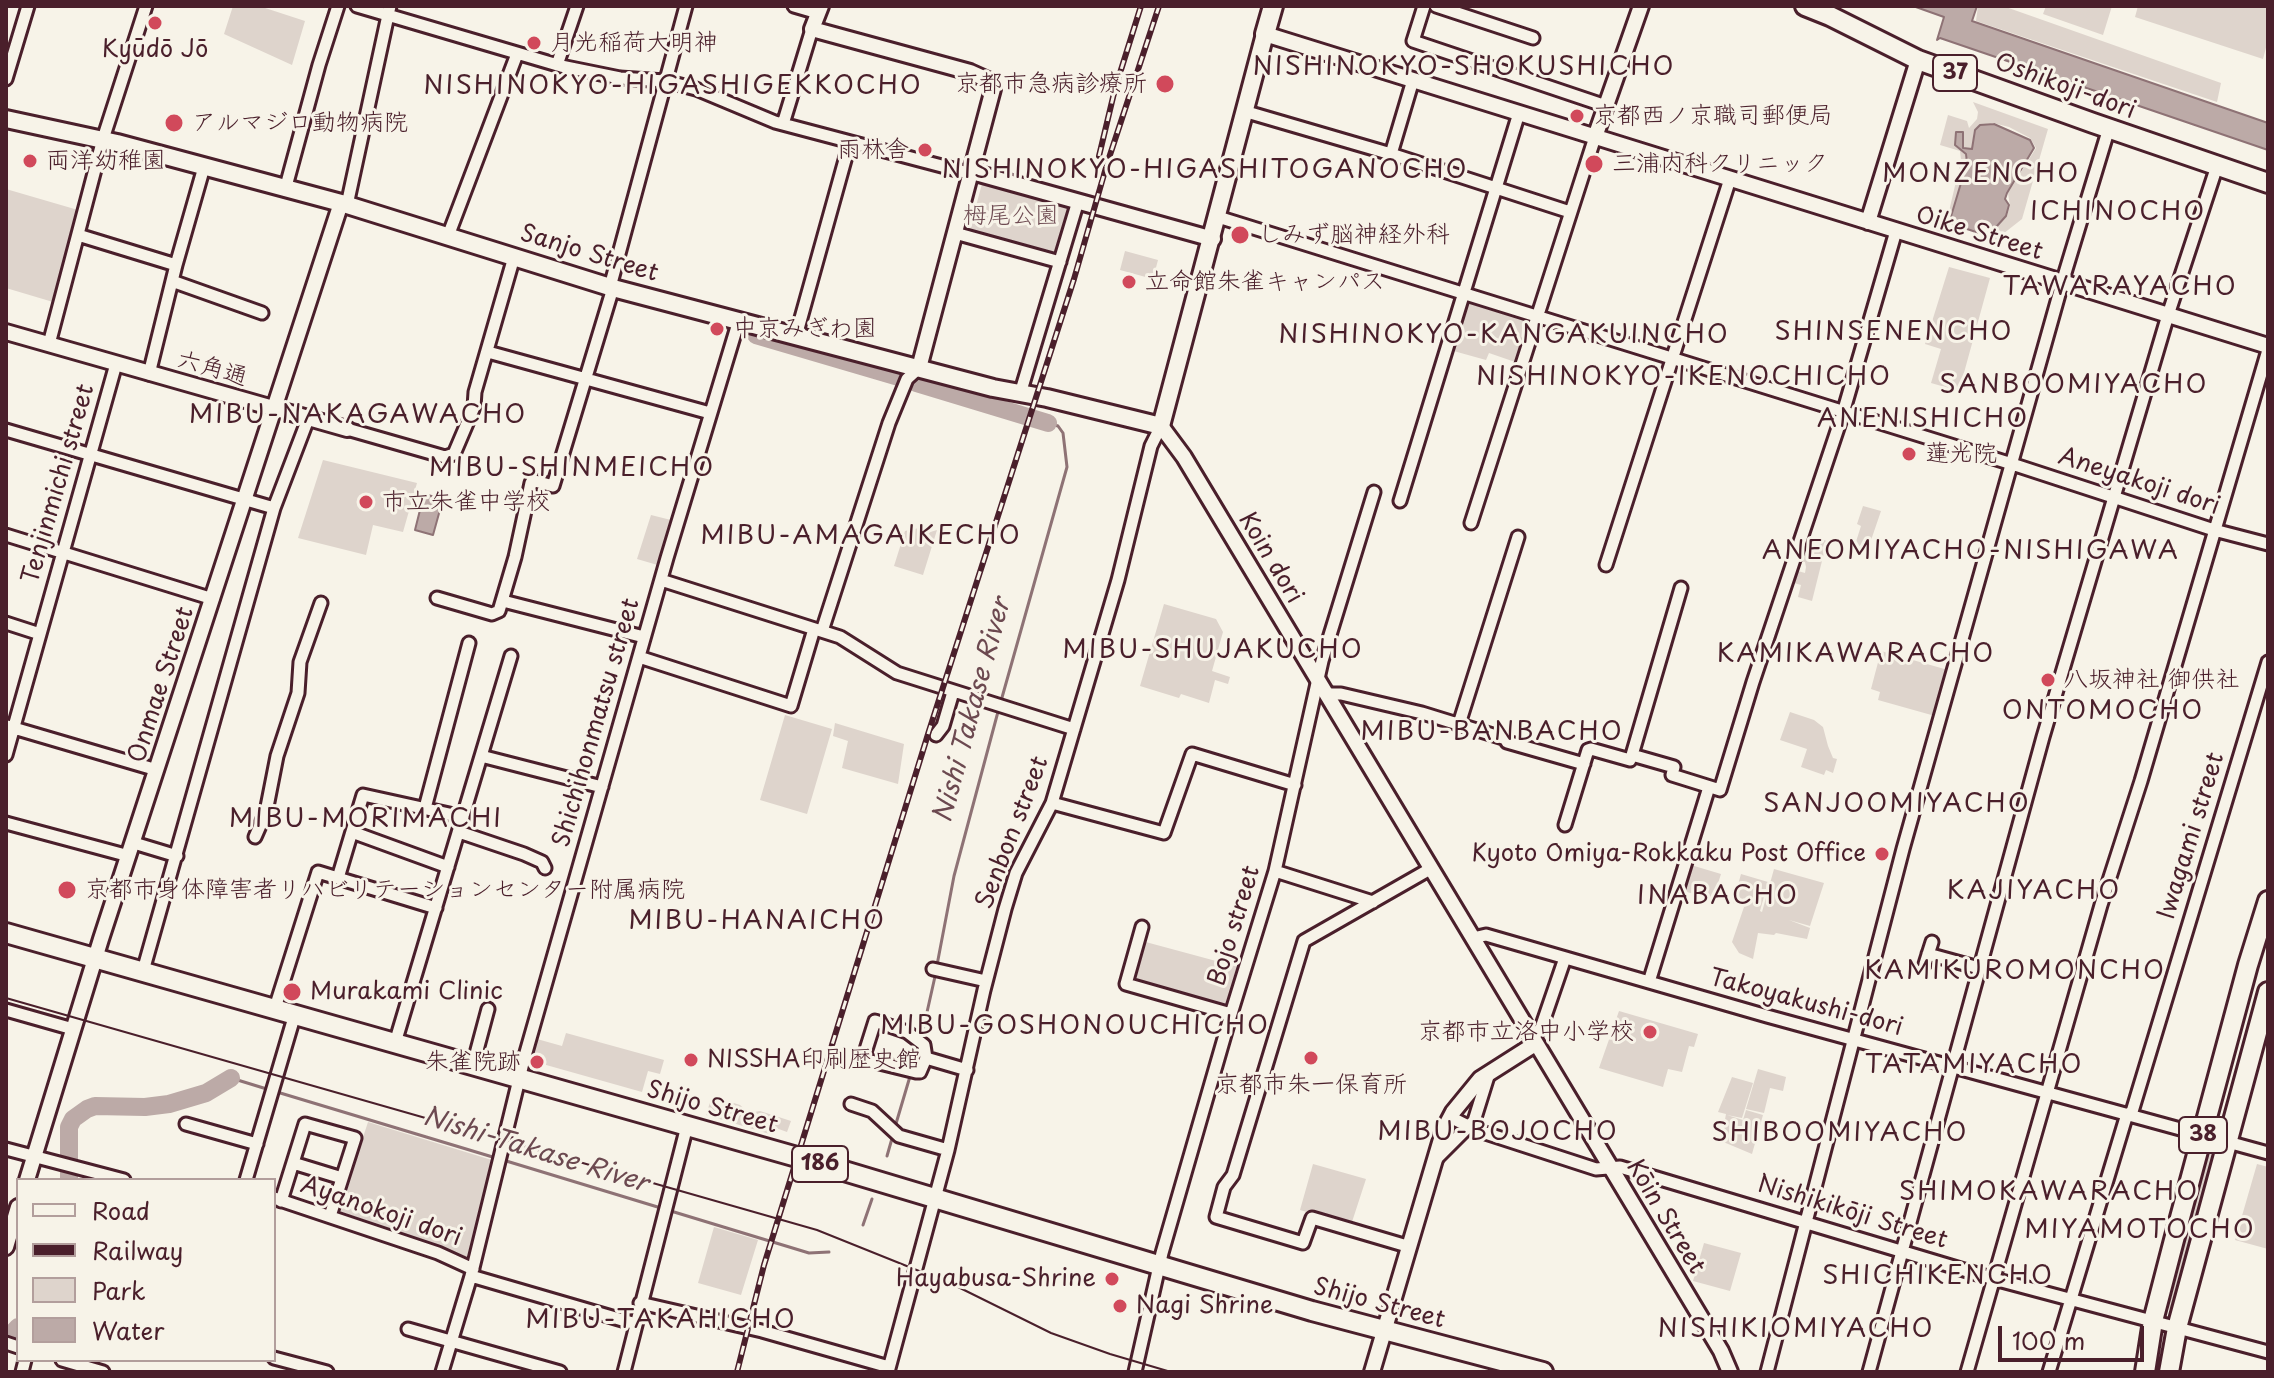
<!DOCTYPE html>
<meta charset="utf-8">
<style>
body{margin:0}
#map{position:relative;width:2274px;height:1378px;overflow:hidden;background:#f7f3e8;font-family:"Playpen Sans",sans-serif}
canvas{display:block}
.frame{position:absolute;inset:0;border:8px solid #4a1f2b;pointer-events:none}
.legend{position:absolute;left:16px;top:1178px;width:260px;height:184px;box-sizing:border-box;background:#f7f3e8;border:2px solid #b29e9c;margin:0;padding:10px 14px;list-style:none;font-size:24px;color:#4a1f2b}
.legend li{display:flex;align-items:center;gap:16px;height:40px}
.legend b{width:40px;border:2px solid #b29e9c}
.scale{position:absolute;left:1998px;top:1326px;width:146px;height:36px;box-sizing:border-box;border:4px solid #4a1f2b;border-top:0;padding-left:10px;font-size:24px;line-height:28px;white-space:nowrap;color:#4a1f2b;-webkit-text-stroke:6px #f7f3e8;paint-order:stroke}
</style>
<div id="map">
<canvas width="2274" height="1378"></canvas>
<div class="frame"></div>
<ul class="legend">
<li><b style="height:10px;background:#f7f3e8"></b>Road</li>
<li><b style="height:10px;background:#4a1f2b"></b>Railway</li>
<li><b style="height:22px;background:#ded4cc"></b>Park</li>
<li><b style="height:22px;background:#bcaaa7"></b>Water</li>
</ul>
<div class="scale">100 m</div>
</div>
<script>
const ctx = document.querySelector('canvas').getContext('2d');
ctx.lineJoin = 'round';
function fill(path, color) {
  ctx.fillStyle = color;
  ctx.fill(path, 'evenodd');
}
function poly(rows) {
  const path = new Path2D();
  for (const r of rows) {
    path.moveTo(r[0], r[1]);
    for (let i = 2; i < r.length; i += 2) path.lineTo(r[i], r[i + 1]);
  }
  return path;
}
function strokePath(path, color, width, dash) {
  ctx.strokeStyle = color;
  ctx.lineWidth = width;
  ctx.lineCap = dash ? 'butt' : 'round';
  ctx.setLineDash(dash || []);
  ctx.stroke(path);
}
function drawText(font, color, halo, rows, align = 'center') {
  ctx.font = font + ' "Playpen Sans","Klee One",sans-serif';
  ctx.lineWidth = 6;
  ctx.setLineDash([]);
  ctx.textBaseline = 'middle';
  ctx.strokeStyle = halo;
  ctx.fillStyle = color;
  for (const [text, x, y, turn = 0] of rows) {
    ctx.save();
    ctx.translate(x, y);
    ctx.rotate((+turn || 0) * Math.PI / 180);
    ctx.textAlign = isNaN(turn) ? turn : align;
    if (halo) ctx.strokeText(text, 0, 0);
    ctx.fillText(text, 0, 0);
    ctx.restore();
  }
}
fill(poly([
 [233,6,259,6,305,21,292,65,224,34],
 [1978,6,2003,6,2221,83,2217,102,1976,21],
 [2046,6,2112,6,2103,35,2043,14],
 [2138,6,2266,6,2268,40,2263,59,2135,17],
 [1973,102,2048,129,2022,219,1994,241,1979,234,1997,227,2007,216,2010,206,2008,193,2036,148,2030,138,2009,127,1993,123,1979,125,1974,130,1972,149,1966,154,1967,163,1949,221,1947,220,1961,160,1960,151,1940,145,1948,115,1967,121,1969,128,1977,119,1978,112],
 [983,180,1067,205,1070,211,1058,251,1054,256,969,232],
 [6,189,78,210,53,302,6,288],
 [1125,251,1158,260,1153,279,1120,270],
 [1949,267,1990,278,1959,391,1931,383,1941,349,1925,344],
 [1468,300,1528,318,1530,323,1518,363,1489,353,1486,360,1450,350,1464,302],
 [323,460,417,483,403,532,373,525,366,555,298,538],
 [1863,506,1881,511,1867,552,1854,548,1861,526,1857,524],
 [651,515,675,521,661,566,637,559],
 [919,528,927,533,937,530,923,575,894,566,905,531],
 [1809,535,1827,541,1812,601,1798,597,1801,585,1794,583,1798,571,1805,573,1806,567,1805,562,1801,561],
 [1164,604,1216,619,1223,632,1212,671,1230,677,1228,684,1215,680,1209,703,1181,694,1179,698,1140,686],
 [1881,651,1948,670,1935,716,1878,700,1880,692,1871,689],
 [1790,712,1814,720,1823,727,1828,746,1833,758,1837,759,1833,773,1826,770,1824,775,1801,767,1807,749,1780,740],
 [785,715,832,729,807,814,760,800],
 [835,723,904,744,898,784,842,768,848,741,833,736],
 [1691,865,1721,874,1713,899,1683,891],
 [1774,869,1824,883,1810,926,1789,920,1810,928,1807,939,1776,933,1774,935,1758,933,1753,959,1739,953,1732,942,1744,907,1733,903,1741,874,1768,882,1760,911,1762,912],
 [1142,941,1242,968,1231,1005,1224,1007,1133,982,1131,976],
 [1619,1011,1698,1034,1694,1047,1689,1046,1682,1072,1668,1069,1663,1087,1599,1068],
 [566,1033,664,1060,660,1074,648,1071,642,1092,532,1061,537,1039,562,1046],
 [1758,1069,1786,1077,1783,1091,1770,1088,1764,1113,1746,1109],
 [1732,1077,1753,1083,1742,1118,1727,1115,1743,1120,1746,1110,1763,1115,1752,1154,1721,1141,1726,1114,1718,1112],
 [712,1096,740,1105,749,1113,760,1111,791,1121,787,1132,776,1128,773,1135,706,1115],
 [368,1122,495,1161,470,1258,339,1211],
 [2209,1153,2214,1155,2173,1309,2170,1309,2167,1307],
 [1313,1164,1366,1179,1351,1225,1300,1210],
 [2257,1164,2268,1167,2268,1249,2235,1240],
 [714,1227,758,1240,741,1295,698,1283],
 [1704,1243,1741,1253,1730,1291,1693,1281]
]), '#ded4cc');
const water = poly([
 [1913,6,1977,6,1972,21,2268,123,2268,150,1940,38,1937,40,1944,17,1913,6],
 [1994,124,2030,140,2034,148,2007,193,2005,199,2009,205,2006,216,1997,226,1979,233,1949,223,1967,163,1966,154,1955,145,1956,132,1963,132,1963,148,1972,149,1975,130,1980,125,1994,124],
 [424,494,443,499,433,535,415,530,424,494]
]);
fill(water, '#bcaaa7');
strokePath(water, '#8e7275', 2);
strokePath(poly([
 [2268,57,2268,60],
 [1001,701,1067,467,1063,433,1058,426,1048,423],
 [937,965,954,876,999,708],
 [921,1039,936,972],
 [913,1066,919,1046],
 [231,1078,270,1090],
 [277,1092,496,1158],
 [895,1127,911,1073],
 [887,1156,893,1135],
 [503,1160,809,1253,829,1252],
 [863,1225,872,1199]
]), '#8e7275', 3);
strokePath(poly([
 [756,335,899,377],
 [916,383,1048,423],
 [69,1180,69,1127,73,1119,87,1109,95,1106,145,1107,169,1104,206,1093,231,1078],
 [6,1340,18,1327]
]), '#bcaaa7', 18);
const minor = poly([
 [357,6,561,66,620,78,665,81,696,89,775,122,972,174],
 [794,6,818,13],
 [1424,6,1413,41,1606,106],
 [1436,6,1533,38],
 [557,65,577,6],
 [6,79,28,6],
 [1247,112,1391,154,1570,212],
 [783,124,812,29],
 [1391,154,1413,80],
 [285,190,319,65,338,6],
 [347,205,390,6],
 [1218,217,2012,464,2214,530,2268,544],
 [955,233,1060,262],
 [78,235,176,265],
 [448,236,517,54],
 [172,281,262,313],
 [610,287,686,6],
 [796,336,850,142],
 [49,344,103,139,146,6],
 [488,352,710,413],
 [149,374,176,265,204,167],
 [1020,394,1078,201],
 [347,429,445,457,454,454,474,407,475,392,514,257],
 [6,430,274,508],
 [1400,501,1519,113],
 [1471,523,1595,137],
 [6,535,213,599],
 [1606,565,1730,179],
 [661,580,840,637,897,673,1074,729],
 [437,598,492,614,499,611,515,557,531,483,535,481,553,486,613,288],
 [503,601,644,637],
 [6,623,40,634],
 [822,631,889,423,907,379,919,368],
 [639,657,791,706,814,629],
 [1327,694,1341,694,1422,713,1506,739,1507,742,1584,764],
 [1459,724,1518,537],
 [7,726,157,770],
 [936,735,943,726,953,692],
 [6,755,116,364],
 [1632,755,1681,588],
 [481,756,602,787],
 [1052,803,1164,833,1192,754,1295,785],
 [425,808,469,643],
 [6,823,129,856],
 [1565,825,1588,750,1591,749,1630,760,1632,755,1674,767,1672,775,1720,790,1753,682,1843,413,1896,231],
 [352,832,448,867],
 [459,832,524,854,542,862,545,868],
 [255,837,266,812,277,756,298,693,300,662,321,603],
 [134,843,177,856],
 [1275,871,1373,902],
 [338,878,363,795,463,817],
 [1142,927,1126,984,1231,1014],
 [1473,938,1486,935,1767,1016,2268,1153],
 [1928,954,1979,968],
 [1925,964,1932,942],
 [933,969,986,981],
 [143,971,274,508,308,419],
 [1649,982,1709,787],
 [275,1008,318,872,436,908],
 [6,1010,73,1029],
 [1532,1038,1541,1028,1565,958],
 [395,1043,511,656],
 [926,1058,920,1072,916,1072,863,1059,875,1021,907,1032,924,1045,926,1058,967,1070],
 [473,1065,488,1009],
 [851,1104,872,1111,899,1136,948,1150],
 [2131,1115,2268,662],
 [1450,1117,1476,1130,1596,1169,1620,1167,1994,1279,2268,1352],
 [186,1124,257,1144],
 [6,1149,124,1180],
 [1434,1161,1474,1121,1489,1073],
 [293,1163,342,1178],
 [246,1180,295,1014],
 [274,1198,438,1253,473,1269],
 [281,1201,305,1124,355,1138,330,1216],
 [1407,1246,1312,1218,1303,1243,1216,1217,1224,1187,1233,1175,1304,941,1430,869],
 [471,1276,636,1324],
 [640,1303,762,1331,889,1367],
 [408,1329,560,1372],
 [6,1343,18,1347],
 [274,1358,327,1372],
 [62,1360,103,1372],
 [22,1372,25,1360],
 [442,1372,471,1276,523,1063,667,558,739,320],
 [624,1372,687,1126],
 [888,1372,948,1150,984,990,1005,909,1016,873,1052,803,1118,580,1151,446,1161,426],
 [1135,1372,1162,1253,1231,1014,1275,871,1322,661,1374,492],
 [1767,1372,1903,849,2065,273,2109,128],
 [1869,1372,2043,737,2168,315,2217,166],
 [1967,1372,2101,905,2141,781,2268,350],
 [2049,1372,2127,1114]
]);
const tertiary = poly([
 [821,6,812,29,970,72,990,81,993,89,919,368],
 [1265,34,2268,346],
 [1595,137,1641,6],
 [972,172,1213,239],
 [1868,222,1918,60],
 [6,332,347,429],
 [1161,426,1184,457,1318,680,1721,1351,1730,1372],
 [27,1180,101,939,341,203],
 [6,1247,18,1207],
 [1372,1372,1444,1129,1453,1112,1480,1079,1535,1044]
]);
const secondary = poly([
 [6,119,117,143,341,203,613,288,993,388,1047,398,1161,426,1265,34]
]);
const primary = poly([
 [1805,6,1830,16,1918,60,2093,123,2268,183],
 [1265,34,1273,6],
 [6,933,804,1159,1312,1311,1543,1372],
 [2145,1372,2153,1321,2174,1240,2248,965,2268,901],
 [2169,1372,2177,1328,2268,992]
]);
strokePath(minor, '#4a1f2b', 17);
strokePath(tertiary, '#4a1f2b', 20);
strokePath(secondary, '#4a1f2b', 22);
strokePath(primary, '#4a1f2b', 24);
strokePath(minor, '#f7f3e8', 11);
strokePath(tertiary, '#f7f3e8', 14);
strokePath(secondary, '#f7f3e8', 16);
strokePath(primary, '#f7f3e8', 18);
strokePath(poly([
 [6,998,817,1230,954,1285,1051,1333,1110,1354,1171,1372]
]), '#4a1f2b', 2);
const rail = poly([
 [1099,156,1115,89,1141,6],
 [737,1372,764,1265,929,731,1074,279,1107,164,1159,6]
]);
strokePath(rail, '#4a1f2b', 6);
strokePath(rail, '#f7f3e8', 3, [9]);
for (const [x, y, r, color] of [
 [155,23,8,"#d1495b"],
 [534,43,8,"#d1495b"],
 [1165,84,10,"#d1495b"],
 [1577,116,8,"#d1495b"],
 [174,123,10,"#d1495b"],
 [925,150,8,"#d1495b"],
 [30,161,8,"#d1495b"],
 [1594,164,10,"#d1495b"],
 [1240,235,10,"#d1495b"],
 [1129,282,8,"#d1495b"],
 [717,329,8,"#d1495b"],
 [1909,454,8,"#d1495b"],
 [366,502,8,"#d1495b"],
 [2048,680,8,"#d1495b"],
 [1882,854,8,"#d1495b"],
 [67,890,10,"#d1495b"],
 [292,992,10,"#d1495b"],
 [1650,1032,8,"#d1495b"],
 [1311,1058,8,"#d1495b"],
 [691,1060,8,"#d1495b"],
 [537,1062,8,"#d1495b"],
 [1112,1279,8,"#d1495b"],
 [1120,1306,8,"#d1495b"]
]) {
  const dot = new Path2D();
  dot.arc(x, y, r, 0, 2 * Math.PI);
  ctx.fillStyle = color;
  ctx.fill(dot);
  strokePath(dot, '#f7f3e8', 3);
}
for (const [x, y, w] of [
 [1955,73,44],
 [2203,1135,48],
 [820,1164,56]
]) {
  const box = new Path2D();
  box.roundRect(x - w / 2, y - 18, w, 36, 6);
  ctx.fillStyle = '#f7f3e8';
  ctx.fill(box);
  strokePath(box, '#4a1f2b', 2);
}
drawText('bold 22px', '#4a1f2b', null, [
 ["37",1955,73],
 ["38",2203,1135],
 ["186",820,1164]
]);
drawText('24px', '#4a1f2b', '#f7f3e8', [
 ["月光稲荷大明神",550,43],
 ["Kyūdō Jō",155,50,"center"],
 ["京都市急病診療所",1147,84,"right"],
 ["京都西ノ京職司郵便局",1593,116],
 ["アルマジロ動物病院",192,123],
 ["雨林舎",909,150,"right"],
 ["両洋幼稚園",46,161],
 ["三浦内科クリニック",1612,164],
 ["しみず脳神経外科",1258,235],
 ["立命館朱雀キャンパス",1145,282],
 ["中京みぎわ園",733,329],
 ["蓮光院",1925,454],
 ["市立朱雀中学校",382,502],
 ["八坂神社 御供社",2064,680],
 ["Kyoto Omiya-Rokkaku Post Office",1866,854,"right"],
 ["京都市身体障害者リハビリテーションセンター附属病院",85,890],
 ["Murakami Clinic",310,992],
 ["京都市立洛中小学校",1634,1032,"right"],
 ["NISSHA印刷歴史館",707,1060],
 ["朱雀院跡",521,1062,"right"],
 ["京都市朱一保育所",1311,1085,"center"],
 ["Hayabusa-Shrine",1096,1279,"right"],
 ["Nagi Shrine",1136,1306]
], 'left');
drawText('24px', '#4a1f2b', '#f7f3e8', [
 ["Oshikoji-dori",2065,87,20],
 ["Oike Street",1979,234,17],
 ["Sanjo Street",589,254,17],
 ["六角通",212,369,16],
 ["Aneyakoji dori",2139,482,18],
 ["Tenjinmichi street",59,484,-74],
 ["Koin dori",1270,558,59],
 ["Onmae Street",162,685,-72],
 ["Shichihonmatsu street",597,723,-74],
 ["Senbon street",1013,833,-69],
 ["Iwagami street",2192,836,-73],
 ["Bojo street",1235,926,-73],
 ["Takoyakushi-dori",1806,1003,15],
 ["Shijo Street",712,1108,16],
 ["Ayanokoji dori",381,1212,19],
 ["Nishikikōji Street",1852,1213,17],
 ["Kōin Street",1665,1217,59],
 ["Shijo Street",1379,1304,15]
]);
drawText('24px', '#6f4c53', '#f7f3e8', [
 ["栂尾公園",1011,216]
]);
ctx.letterSpacing = '2px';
drawText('26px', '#4a1f2b', '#f7f3e8', [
 ["NISHINOKYO-SHOKUSHICHO",1464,68],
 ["NISHINOKYO-HIGASHIGEKKOCHO",673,87],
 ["NISHINOKYO-HIGASHITOGANOCHO",1205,171],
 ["MONZENCHO",1981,175],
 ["ICHINOCHO",2118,213],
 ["TAWARAYACHO",2120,288],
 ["SHINSENENCHO",1894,333],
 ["NISHINOKYO-KANGAKUINCHO",1504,336],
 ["NISHINOKYO-IKENOCHICHO",1684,378],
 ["SANBOOMIYACHO",2074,386],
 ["MIBU-NAKAGAWACHO",358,416],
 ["ANENISHICHO",1923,420],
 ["MIBU-SHINMEICHO",572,469],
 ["MIBU-AMAGAIKECHO",861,537],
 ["ANEOMIYACHO-NISHIGAWA",1971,552],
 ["MIBU-SHUJAKUCHO",1213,651],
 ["KAMIKAWARACHO",1856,655],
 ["ONTOMOCHO",2103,712],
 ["MIBU-BANBACHO",1492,733],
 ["SANJOOMIYACHO",1897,805],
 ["MIBU-MORIMACHI",366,820],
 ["KAJIYACHO",2034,892],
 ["INABACHO",1718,897],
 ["MIBU-HANAICHO",757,922],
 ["KAMIKUROMONCHO",2015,972],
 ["MIBU-GOSHONOUCHICHO",1075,1027],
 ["TATAMIYACHO",1974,1066],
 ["MIBU-BOJOCHO",1498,1133],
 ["SHIBOOMIYACHO",1840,1134],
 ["SHIMOKAWARACHO",2049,1193],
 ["MIYAMOTOCHO",2140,1231],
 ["SHICHIKENCHO",1938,1277],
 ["MIBU-TAKAHICHO",661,1321],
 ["NISHIKIOMIYACHO",1796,1330]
]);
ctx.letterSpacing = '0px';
drawText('italic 26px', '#6c4950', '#f7f3e8', [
 ["Nishi Takase River",973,711,-75],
 ["Nishi-Takase River",535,1151,17]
]);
</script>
